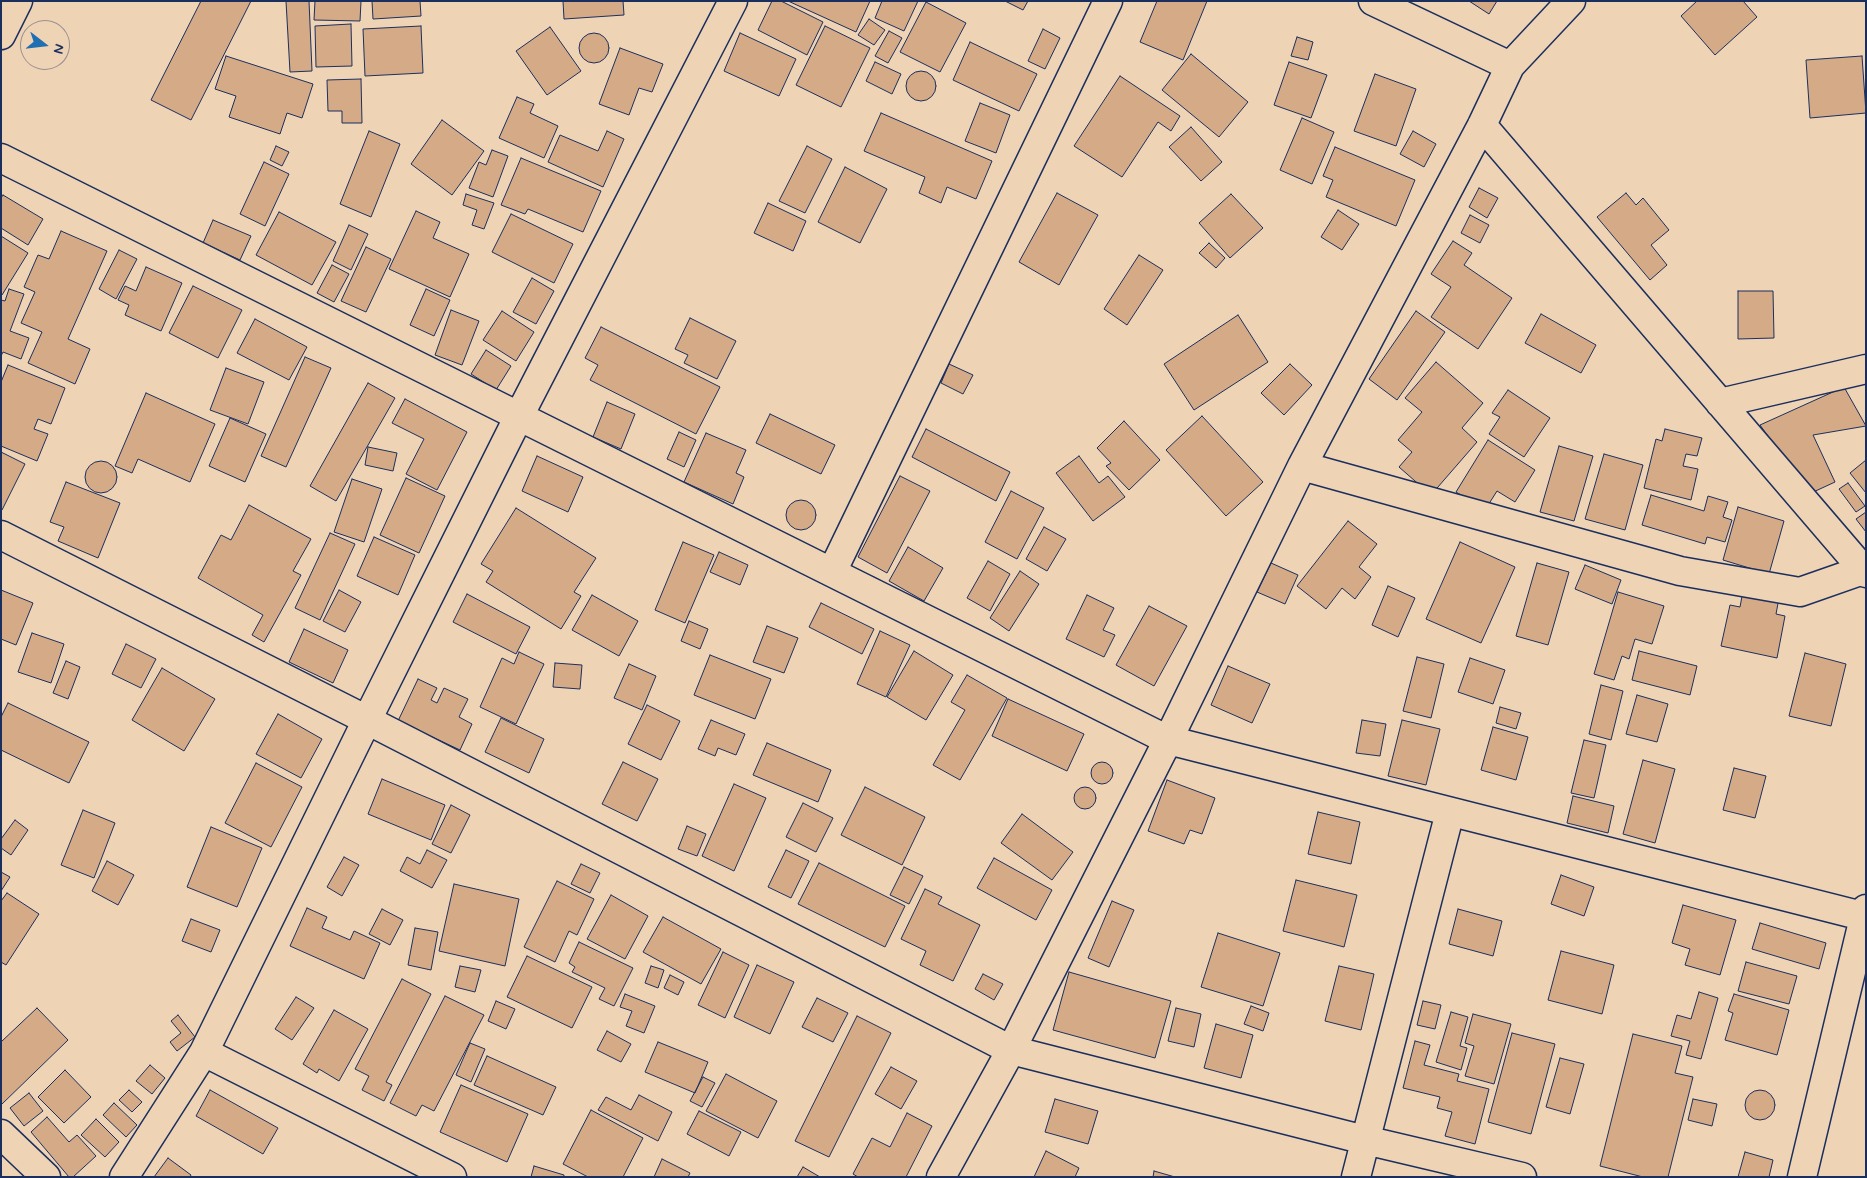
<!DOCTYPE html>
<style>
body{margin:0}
#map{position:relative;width:1867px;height:1178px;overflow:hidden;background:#efd3b5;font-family:Mynerve,sans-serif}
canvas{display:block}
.frame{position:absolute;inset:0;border:2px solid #1b2f5e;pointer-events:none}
.north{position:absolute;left:20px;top:20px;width:50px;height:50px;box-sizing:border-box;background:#efd3b5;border:1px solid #9a9192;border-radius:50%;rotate:106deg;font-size:14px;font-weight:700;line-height:20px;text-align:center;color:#1b2f5e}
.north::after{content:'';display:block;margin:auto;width:18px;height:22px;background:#1f6fb2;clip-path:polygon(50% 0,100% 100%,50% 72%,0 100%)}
</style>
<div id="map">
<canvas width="1867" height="1178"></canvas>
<div class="frame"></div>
<div class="north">N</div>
</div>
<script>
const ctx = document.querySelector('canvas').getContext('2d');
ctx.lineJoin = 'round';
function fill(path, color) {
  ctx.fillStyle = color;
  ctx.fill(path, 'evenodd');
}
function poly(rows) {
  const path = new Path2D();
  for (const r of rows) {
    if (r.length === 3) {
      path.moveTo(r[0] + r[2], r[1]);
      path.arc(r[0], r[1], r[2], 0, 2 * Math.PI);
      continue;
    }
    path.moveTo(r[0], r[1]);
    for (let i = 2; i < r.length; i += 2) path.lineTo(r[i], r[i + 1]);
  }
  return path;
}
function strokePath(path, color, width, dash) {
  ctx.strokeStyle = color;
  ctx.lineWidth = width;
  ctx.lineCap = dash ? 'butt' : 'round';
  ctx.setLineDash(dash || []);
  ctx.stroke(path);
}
const building = poly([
 [201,1,251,1,191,120,151,100,201,1],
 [286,1,309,1,312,71,290,72,286,1],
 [315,1,361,1,360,21,314,20,315,1],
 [372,1,420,1,421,16,373,19,372,1],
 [563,1,623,1,624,15,564,19,563,1],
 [772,1,781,1,823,22,807,55,758,30,772,1],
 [788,1,870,1,856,32,788,1],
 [882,1,918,1,904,31,875,18,882,1],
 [1005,1,1028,1,1023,10,1005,1],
 [1157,1,1207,1,1183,60,1140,42,1157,1],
 [1469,1,1497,1,1489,14,1469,1],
 [1697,1,1743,1,1757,17,1715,55,1681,16,1697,1],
 [926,2,966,23,940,72,900,52,926,2],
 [869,19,885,30,874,45,858,35,869,19],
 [351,24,352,66,316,67,315,26,351,24],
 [421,26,423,73,365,76,363,29,421,26],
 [825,26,870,48,841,107,796,85,825,26],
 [550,27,581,71,547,95,516,51,550,27],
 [1043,29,1060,38,1045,69,1028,61,1043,29],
 [889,31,902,38,888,63,875,56,889,31],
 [594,48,15],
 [740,33,796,59,779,96,724,71,740,33],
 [1297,37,1313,42,1308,60,1291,56,1297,37],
 [970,42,1037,74,1019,111,953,80,970,42],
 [620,48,663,64,652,92,639,88,629,115,599,104,620,48],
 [1191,54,1248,102,1219,137,1162,90,1191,54],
 [226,56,313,84,302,118,287,113,280,134,229,117,236,96,215,89,226,56],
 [1862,56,1866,113,1810,118,1806,60,1862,56],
 [875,62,901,74,892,94,866,81,875,62],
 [1289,62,1327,75,1311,118,1274,105,1289,62],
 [921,86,15],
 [1375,74,1416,89,1396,146,1354,131,1375,74],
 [1120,76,1180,116,1171,131,1158,122,1122,177,1074,146,1120,76],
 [361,79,362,123,342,123,342,111,328,111,327,80,361,79],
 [517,97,534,104,530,113,558,126,544,158,499,138,517,97],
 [980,103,1010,115,996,153,965,141,980,103],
 [881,113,992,161,976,199,947,187,941,203,919,193,925,177,864,151,881,113],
 [1302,118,1334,132,1312,184,1280,170,1302,118],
 [442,120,484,151,452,195,411,164,442,120],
 [1191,127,1222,162,1201,181,1169,147,1191,127],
 [369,131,400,144,371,217,340,204,369,131],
 [607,131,624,139,603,187,548,162,560,135,598,151,607,131],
 [1413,131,1436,144,1424,167,1400,154,1413,131],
 [276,146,289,152,282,166,270,160,276,146],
 [807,146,832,159,805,213,779,201,807,146],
 [1335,147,1415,180,1396,226,1326,197,1333,180,1323,176,1335,147],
 [492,150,508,156,493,197,469,188,479,162,486,165,492,150],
 [521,158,601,191,583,232,528,209,525,214,501,205,521,158],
 [264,162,289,174,265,226,240,214,264,162],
 [845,167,887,189,860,243,818,222,845,167],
 [1479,188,1498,198,1487,218,1469,207,1479,188],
 [1057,193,1098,215,1059,285,1019,262,1057,193],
 [1626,193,1636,205,1643,198,1669,230,1651,245,1667,265,1650,280,1597,217,1626,193],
 [466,194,494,203,484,229,472,225,477,210,463,205,466,194],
 [1231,194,1263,228,1230,258,1199,223,1231,194],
 [3,195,43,219,28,245,1,228,1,198,3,195],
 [768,203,806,221,793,251,754,233,768,203],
 [1338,210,1359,224,1342,250,1321,237,1338,210],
 [416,211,440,222,433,238,469,254,450,297,389,269,416,211],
 [279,212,336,242,312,285,256,255,279,212],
 [511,214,573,244,554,283,492,252,511,214],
 [1470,215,1489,225,1480,243,1461,233,1470,215],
 [213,220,251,236,240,260,203,243,213,220],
 [349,225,368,234,351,270,333,261,349,225],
 [61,231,107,251,68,339,90,349,75,384,28,363,42,332,21,323,35,292,24,287,38,255,49,259,61,231],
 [1,236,28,253,2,295,1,295,1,236],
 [1453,241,1472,253,1464,265,1512,298,1478,349,1431,317,1451,287,1431,274,1453,241],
 [1209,243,1225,258,1216,268,1199,253,1209,243],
 [366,247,391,259,366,312,341,301,366,247],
 [119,250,137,259,116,299,99,289,119,250],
 [1139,255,1163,270,1127,325,1104,309,1139,255],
 [332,265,349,274,334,302,317,293,332,265],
 [146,267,182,283,161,331,125,315,129,305,118,300,125,286,136,291,146,267],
 [532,278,554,291,536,324,513,312,532,278],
 [193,286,242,310,218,358,169,333,193,286],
 [9,289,24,294,10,331,29,338,21,359,3,352,1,356,1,300,5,301,9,289],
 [426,289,450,300,434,336,410,325,426,289],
 [1738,291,1773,291,1774,338,1738,339,1738,291],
 [451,310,479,321,462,365,435,355,451,310],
 [502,311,534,332,516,361,483,340,502,311],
 [1416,311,1445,332,1397,400,1369,379,1416,311],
 [1541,314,1596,345,1581,373,1525,343,1541,314],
 [1238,315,1268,362,1194,410,1164,364,1238,315],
 [690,318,736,341,717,379,684,363,688,355,675,349,690,318],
 [255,319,307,347,289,380,237,353,255,319],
 [601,327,720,387,696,434,590,380,598,365,585,358,601,327],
 [486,350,511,366,496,390,471,374,486,350],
 [305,357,331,368,286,467,261,456,305,357],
 [1436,362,1483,403,1462,428,1477,442,1431,495,1399,467,1412,452,1398,440,1422,412,1405,398,1436,362],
 [949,364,973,375,963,394,941,383,949,364],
 [1290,364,1312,385,1284,415,1261,393,1290,364],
 [8,365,65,388,51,424,38,419,34,429,48,434,37,461,1,446,1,382,8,365],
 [226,368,264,382,248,424,210,410,226,368],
 [368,383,395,398,336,501,310,486,368,383],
 [1844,387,1866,426,1813,435,1835,482,1809,494,1760,425,1844,387],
 [1508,390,1550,418,1524,457,1489,434,1500,417,1492,413,1508,390],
 [146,393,215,424,190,482,138,459,132,473,115,466,146,393],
 [405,399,467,432,437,490,406,474,424,439,392,423,405,399],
 [607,402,635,414,621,449,593,437,607,402],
 [770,414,835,445,821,474,756,443,770,414],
 [1202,416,1263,482,1226,516,1166,450,1202,416],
 [230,418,266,434,245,482,209,466,230,418],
 [1124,421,1160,460,1129,490,1106,466,1111,463,1097,448,1124,421],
 [926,429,1010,472,996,501,912,457,926,429],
 [1665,429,1702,438,1697,456,1686,454,1683,466,1698,469,1691,500,1644,488,1656,439,1662,441,1665,429],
 [679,432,696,440,684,467,667,459,679,432],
 [706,433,746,450,736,473,744,477,733,504,684,482,706,433],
 [1488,440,1535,470,1515,502,1497,491,1485,510,1456,492,1488,440],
 [1559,446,1593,456,1574,521,1540,512,1559,446],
 [368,447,397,453,393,471,365,465,368,447],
 [1,452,25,464,2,510,1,509,1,452],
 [1604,454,1643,465,1625,530,1585,519,1604,454],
 [537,456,583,477,568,512,522,491,537,456],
 [1079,456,1099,483,1108,476,1125,497,1093,521,1056,473,1079,456],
 [1866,460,1866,493,1850,473,1866,460],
 [101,477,16],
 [900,476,930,491,887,573,858,557,900,476],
 [406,478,445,496,419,553,380,535,406,478],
 [352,479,382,489,364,542,334,532,352,479],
 [66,482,120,503,98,558,58,541,64,527,50,522,66,482],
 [1848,483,1865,506,1856,512,1839,489,1848,483],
 [1011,491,1044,508,1017,559,985,542,1011,491],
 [1651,495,1704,511,1708,496,1728,502,1723,517,1732,520,1725,542,1707,537,1705,544,1642,525,1651,495],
 [801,515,15],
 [249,505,311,539,293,571,301,575,264,642,252,635,263,615,198,578,221,535,231,540,249,505],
 [1738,507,1784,521,1769,574,1723,560,1738,507],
 [516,508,596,558,574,592,581,596,561,629,486,582,493,571,481,564,516,508],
 [1866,512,1866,532,1856,519,1866,512],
 [1348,521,1377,544,1359,567,1371,577,1355,599,1342,588,1326,609,1297,586,1348,521],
 [1044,527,1066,539,1047,571,1026,559,1044,527],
 [330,533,355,544,320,620,295,608,330,533],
 [374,537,415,555,398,595,357,576,374,537],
 [683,542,714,555,685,623,655,610,683,542],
 [1460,542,1515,567,1481,643,1426,619,1460,542],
 [908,547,943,568,924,601,889,581,908,547],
 [719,552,748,565,740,585,710,572,719,552],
 [988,561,1010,574,990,611,967,598,988,561],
 [1271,563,1298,575,1285,604,1257,592,1271,563],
 [1537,563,1569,572,1548,645,1516,636,1537,563],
 [1585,565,1621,580,1612,604,1575,589,1585,565],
 [1020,571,1039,584,1009,631,990,618,1020,571],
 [1388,586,1415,598,1398,637,1372,625,1388,586],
 [1,590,33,603,16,645,1,639,1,590],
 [339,590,361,602,345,632,323,621,339,590],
 [1743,591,1779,598,1776,614,1785,616,1777,658,1721,646,1730,605,1740,607,1743,591],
 [1618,592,1664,606,1652,644,1635,639,1629,659,1622,656,1614,680,1594,674,1618,592],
 [467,594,530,627,516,654,453,622,467,594],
 [592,595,638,621,619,656,572,630,592,595],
 [1087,595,1114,608,1103,630,1115,635,1104,657,1066,639,1087,595],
 [821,603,874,629,862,654,809,627,821,603],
 [1149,606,1187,626,1154,686,1116,665,1149,606],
 [689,621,708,629,700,649,681,641,689,621],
 [767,626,798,638,784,673,753,662,767,626],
 [304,629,348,650,333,683,289,662,304,629],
 [880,631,910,645,886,697,857,684,880,631],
 [32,633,64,644,51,683,18,672,32,633],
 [126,644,156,659,141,688,112,674,126,644],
 [914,651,953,675,926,720,887,697,914,651],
 [1639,651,1697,666,1690,695,1632,680,1639,651],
 [519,652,544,664,516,724,480,707,502,658,514,664,519,652],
 [1805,653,1846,664,1831,726,1789,716,1805,653],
 [710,655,771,679,755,719,694,695,710,655],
 [1417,657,1444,664,1431,718,1403,711,1417,657],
 [1470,658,1505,670,1493,704,1458,692,1470,658],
 [66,661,80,667,68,699,53,693,66,661],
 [555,663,582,665,580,689,553,687,555,663],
 [629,664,656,676,642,710,614,698,629,664],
 [1228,666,1270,684,1252,723,1211,705,1228,666],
 [162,668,215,699,184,751,132,720,162,668],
 [967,675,1007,698,960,780,933,765,965,710,951,702,967,675],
 [418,679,437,688,431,700,437,703,444,688,468,699,459,717,472,724,460,750,398,721,418,679],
 [1601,685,1623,691,1611,740,1589,734,1601,685],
 [1637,695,1668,704,1657,742,1626,734,1637,695],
 [1008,699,1084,734,1067,771,992,736,1008,699],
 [8,703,89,742,69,783,1,750,1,717,8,703],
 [647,705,680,721,661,760,628,744,647,705],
 [1500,707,1521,713,1516,729,1496,723,1500,707],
 [278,714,322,739,301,778,256,754,278,714],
 [501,718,544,739,529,773,485,752,501,718],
 [711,720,745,734,736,755,718,748,715,756,698,749,711,720],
 [1362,720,1386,724,1380,756,1356,753,1362,720],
 [1402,720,1440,729,1426,785,1388,776,1402,720],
 [1493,727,1528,737,1516,780,1481,770,1493,727],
 [1584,740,1606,745,1594,798,1571,793,1584,740],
 [767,743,831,770,818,802,753,775,767,743],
 [1643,760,1675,769,1655,843,1623,834,1643,760],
 [1102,773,11],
 [623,762,658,779,637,821,602,804,623,762],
 [256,763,302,787,271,847,225,823,256,763],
 [1734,768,1766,776,1755,818,1723,810,1734,768],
 [382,779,445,805,431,840,368,814,382,779],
 [1167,780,1215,798,1202,834,1190,830,1184,844,1148,831,1167,780],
 [734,784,766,798,734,871,702,856,734,784],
 [865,787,925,817,902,865,841,835,865,787],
 [1085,798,11],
 [1573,796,1614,806,1608,833,1567,823,1573,796],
 [803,803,833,818,816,852,786,837,803,803],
 [451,805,470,815,451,853,432,844,451,805],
 [83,810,115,823,94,878,61,865,83,810],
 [1318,812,1360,822,1351,864,1308,854,1318,812],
 [1022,814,1073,852,1052,880,1001,843,1022,814],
 [15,820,28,830,11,855,1,848,1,839,15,820],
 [687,826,706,834,697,856,678,849,687,826],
 [211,827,262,848,237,907,187,887,211,827],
 [427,850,447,860,432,888,400,871,407,857,420,864,427,850],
 [786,850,809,861,791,898,768,887,786,850],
 [344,857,359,865,342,896,327,887,344,857],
 [994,858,1052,890,1036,920,977,888,994,858],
 [107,861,134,875,118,905,92,891,107,861],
 [819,863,905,906,885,947,798,904,819,863],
 [581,864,600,873,590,893,571,884,581,864],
 [904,867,923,876,909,904,890,895,904,867],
 [1,872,10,877,1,891,1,872],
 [1561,875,1594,887,1584,916,1551,904,1561,875],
 [1296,880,1357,895,1344,947,1283,931,1296,880],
 [557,881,594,899,577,935,569,931,555,962,524,947,557,881],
 [454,884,519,899,505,966,439,951,454,884],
 [925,889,942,897,938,904,980,925,953,981,920,965,926,951,901,939,925,889],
 [7,893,39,914,6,965,1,962,1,901,7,893],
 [611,895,648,916,625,959,587,939,611,895],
 [1112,901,1134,910,1109,967,1088,958,1112,901],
 [1683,905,1736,920,1720,975,1685,965,1690,949,1672,943,1683,905],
 [307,908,327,917,322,928,350,940,354,931,380,943,364,979,290,946,307,908],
 [382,909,403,920,390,945,369,934,382,909],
 [1458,909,1502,921,1493,956,1449,944,1458,909],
 [663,917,721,949,701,984,643,952,663,917],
 [191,919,220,930,211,952,182,941,191,919],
 [1760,923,1826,943,1819,969,1752,949,1760,923],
 [415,928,438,932,431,970,408,965,415,928],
 [1218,933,1280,953,1263,1006,1201,987,1218,933],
 [579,942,633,968,614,1006,599,999,605,988,572,972,575,967,569,963,579,942],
 [1561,951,1614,965,1602,1014,1548,1000,1561,951],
 [723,952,749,965,725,1018,698,1005,723,952],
 [527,956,592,987,572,1028,507,997,527,956],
 [1746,962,1797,976,1789,1004,1738,991,1746,962],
 [757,965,794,982,770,1034,734,1017,757,965],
 [460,966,481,970,475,992,455,987,460,966],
 [651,966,664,970,658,988,645,983,651,966],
 [1339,966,1374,974,1361,1030,1325,1021,1339,966],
 [1069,972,1171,1001,1155,1058,1053,1030,1069,972],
 [983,974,1003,984,994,1000,975,989,983,974],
 [670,975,684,982,678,995,664,988,670,975],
 [402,979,431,994,386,1082,392,1085,384,1101,362,1090,369,1076,355,1069,402,979],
 [1699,992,1718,998,1701,1059,1686,1055,1690,1041,1671,1036,1677,1015,1691,1019,1699,992],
 [625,994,655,1006,644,1033,626,1026,632,1011,620,1007,625,994],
 [1734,994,1789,1010,1777,1055,1725,1040,1733,1013,1728,1011,1734,994],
 [445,996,484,1015,434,1111,422,1105,416,1116,390,1103,445,996],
 [296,997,314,1008,292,1040,275,1029,296,997],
 [817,998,848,1013,833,1042,802,1027,817,998],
 [496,1001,515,1009,506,1029,488,1021,496,1001],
 [1423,1001,1441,1005,1435,1029,1417,1025,1423,1001],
 [1251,1006,1269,1013,1263,1031,1244,1024,1251,1006],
 [37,1008,68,1040,1,1105,1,1042,37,1008],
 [1176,1008,1201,1014,1194,1047,1168,1041,1176,1008],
 [334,1010,368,1029,339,1081,319,1069,317,1073,303,1064,334,1010],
 [1451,1012,1468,1017,1460,1046,1467,1048,1461,1070,1436,1062,1451,1012],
 [1473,1014,1511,1024,1494,1084,1465,1076,1474,1046,1465,1043,1473,1014],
 [178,1015,195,1037,177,1051,170,1042,181,1033,171,1021,178,1015],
 [857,1016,891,1033,829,1157,795,1141,857,1016],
 [1216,1024,1253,1035,1241,1078,1204,1068,1216,1024],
 [607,1031,631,1044,621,1062,597,1050,607,1031],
 [1512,1033,1555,1044,1531,1134,1488,1122,1512,1033],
 [1633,1034,1682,1046,1675,1073,1693,1077,1668,1177,1643,1177,1600,1166,1633,1034],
 [1415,1041,1430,1045,1424,1065,1459,1074,1457,1081,1489,1089,1475,1144,1445,1136,1452,1112,1437,1108,1440,1097,1403,1088,1415,1041],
 [658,1042,708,1062,695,1093,645,1072,658,1042],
 [470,1043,485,1049,471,1082,456,1075,470,1043],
 [487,1056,556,1087,543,1115,474,1085,487,1056],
 [1560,1058,1584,1064,1570,1114,1546,1107,1560,1058],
 [150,1065,165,1078,152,1094,136,1081,150,1065],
 [891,1067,917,1081,901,1109,875,1094,891,1067],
 [65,1070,91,1097,64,1123,38,1097,65,1070],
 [726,1074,777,1101,758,1138,706,1111,726,1074],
 [703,1077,715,1083,702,1107,690,1101,703,1077],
 [461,1085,528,1114,507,1162,440,1132,461,1085],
 [129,1090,142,1102,132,1112,119,1100,129,1090],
 [210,1090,278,1128,263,1154,196,1116,210,1090],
 [1760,1105,15],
 [29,1093,43,1111,24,1126,10,1108,29,1093],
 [639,1095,672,1112,658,1141,598,1110,606,1097,631,1110,639,1095],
 [1055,1099,1098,1111,1088,1144,1045,1132,1055,1099],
 [1693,1099,1717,1104,1712,1126,1688,1120,1693,1099],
 [114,1103,137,1125,126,1137,103,1115,114,1103],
 [591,1110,643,1138,623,1177,588,1177,563,1164,591,1110],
 [699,1111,741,1132,729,1156,687,1134,699,1111],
 [907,1113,932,1126,906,1177,858,1177,853,1174,872,1138,890,1147,907,1113],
 [47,1117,69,1142,77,1135,96,1156,73,1177,69,1177,31,1132,47,1117],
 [96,1119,119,1142,105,1157,81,1135,96,1119],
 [1046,1151,1079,1168,1075,1177,1034,1177,1046,1151],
 [1745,1152,1773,1160,1769,1177,1738,1177,1745,1152],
 [168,1158,191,1175,190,1177,154,1177,168,1158],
 [662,1159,690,1173,688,1177,654,1177,662,1159],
 [534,1166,564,1175,564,1177,531,1177,534,1166],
 [803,1167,820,1177,797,1177,803,1167],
 [1154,1171,1175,1177,1153,1177,1154,1171]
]);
fill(building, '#d5aa87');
strokePath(building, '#1b2f5e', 1);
const minor = poly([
 [1373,1,1510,66],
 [1,35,18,1],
 [1482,125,1866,573],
 [1,158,1168,740,1866,917],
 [1720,403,1866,369],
 [1302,466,1680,571,1800,592,1863,570],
 [1,535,367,720,1011,1050,1365,1140,1522,1177],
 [832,572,1108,1],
 [204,1052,452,1177],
 [124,1177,204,1052,367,720,519,416,733,1],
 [941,1177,1011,1050,1168,740,1302,466,1482,125,1510,66,1571,1],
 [1356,1177,1450,812],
 [1802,1177,1866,909]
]);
const secondary = poly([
 [1,1134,46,1177]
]);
strokePath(minor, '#1b2f5e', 31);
strokePath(secondary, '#1b2f5e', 31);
strokePath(minor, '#efd3b5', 28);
strokePath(secondary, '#efd3b5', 28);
</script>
